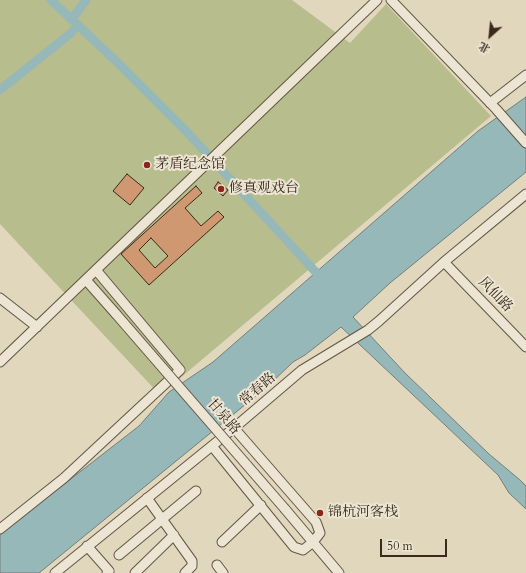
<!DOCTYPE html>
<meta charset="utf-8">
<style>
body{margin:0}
#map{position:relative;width:526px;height:573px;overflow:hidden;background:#e1d7bc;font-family:Cardo,"Noto Serif SC",serif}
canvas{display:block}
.north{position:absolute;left:470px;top:16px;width:40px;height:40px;-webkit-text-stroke:3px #ece5d3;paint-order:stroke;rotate:207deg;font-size:11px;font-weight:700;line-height:16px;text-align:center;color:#3b2a1c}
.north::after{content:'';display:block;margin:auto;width:14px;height:18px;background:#3b2a1c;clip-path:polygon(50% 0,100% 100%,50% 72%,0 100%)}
.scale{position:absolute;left:380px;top:539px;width:67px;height:18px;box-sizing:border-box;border:2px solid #3b2a1c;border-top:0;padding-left:5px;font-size:12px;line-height:14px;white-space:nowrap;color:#3b2a1c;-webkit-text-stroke:3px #ece5d3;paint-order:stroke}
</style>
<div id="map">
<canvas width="526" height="573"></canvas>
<div class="north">北</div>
<div class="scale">50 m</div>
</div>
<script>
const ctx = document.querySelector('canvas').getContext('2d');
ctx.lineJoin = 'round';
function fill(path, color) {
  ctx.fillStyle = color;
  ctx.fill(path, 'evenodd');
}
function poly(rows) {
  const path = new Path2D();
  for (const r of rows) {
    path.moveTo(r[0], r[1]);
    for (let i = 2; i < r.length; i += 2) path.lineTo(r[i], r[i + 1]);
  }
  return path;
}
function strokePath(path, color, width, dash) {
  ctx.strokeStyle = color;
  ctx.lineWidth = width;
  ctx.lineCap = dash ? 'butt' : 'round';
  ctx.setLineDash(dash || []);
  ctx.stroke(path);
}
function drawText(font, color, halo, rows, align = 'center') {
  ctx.font = font + ' Cardo,"Noto Serif SC",serif';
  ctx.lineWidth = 4;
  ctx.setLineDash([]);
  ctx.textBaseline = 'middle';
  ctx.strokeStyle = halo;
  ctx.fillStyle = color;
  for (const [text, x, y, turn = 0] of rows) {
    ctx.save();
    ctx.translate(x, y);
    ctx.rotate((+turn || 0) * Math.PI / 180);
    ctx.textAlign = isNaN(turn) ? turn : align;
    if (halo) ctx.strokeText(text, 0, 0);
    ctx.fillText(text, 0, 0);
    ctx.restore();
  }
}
fill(poly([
 [0,0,292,0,350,43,386,4,491,116,160,395,0,224]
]), '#b8bd8d');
const water = poly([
 [526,97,526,172,390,283,353,317,405,373,489,454,520,480,526,486,526,509,509,493,498,475,341,327,305,355,293,362,268,386,39,573,0,573,0,534,139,426,169,392,213,362,478,131,526,97]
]);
fill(water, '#97b8b8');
strokePath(water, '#727f7a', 1);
strokePath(poly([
 [51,0,116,61,188,133,323,280],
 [72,19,86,0],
 [0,90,71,33,78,25]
]), '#97b8b8', 9);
const building = poly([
 [127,174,144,188,130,205,113,191,127,174],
 [218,182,228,190,223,196,214,188,218,182],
 [196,186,202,193,185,208,201,226,218,211,224,217,149,285,121,254,196,186],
 [151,238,168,256,155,268,139,250,151,238]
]);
fill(building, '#cf9871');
strokePath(building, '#3b2a1c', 1);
const minor = poly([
 [391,0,496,109,526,143],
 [490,103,526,75],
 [444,262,526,347],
 [86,280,116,314],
 [0,298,37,327],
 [0,362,377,0],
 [212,446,294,547,303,550,313,542,320,533,316,522,234,428],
 [147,498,192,561,192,566,185,573],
 [285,509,339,573],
 [0,529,64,478,180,370,96,270],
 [222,542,261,505],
 [87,546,109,571,107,573],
 [119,555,196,491],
 [217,565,223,573],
 [55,573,234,428,302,370,368,330,379,321,444,262,526,194],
 [135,573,174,535]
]);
strokePath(minor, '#645544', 11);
strokePath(minor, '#ece5d3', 9);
const minorBridge = poly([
 [116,314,285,509]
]);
strokePath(minorBridge, '#645544', 11, []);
strokePath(minorBridge, '#ece5d3', 9);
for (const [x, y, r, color] of [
 [147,165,4,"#8f2418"],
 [221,189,4,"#8f2418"],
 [320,513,4,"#8f2418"]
]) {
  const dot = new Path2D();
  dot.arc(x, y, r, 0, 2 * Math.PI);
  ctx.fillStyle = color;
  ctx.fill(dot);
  strokePath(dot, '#ece5d3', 1.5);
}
drawText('14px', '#3b2a1c', '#ece5d3', [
 ["茅盾纪念馆",155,165],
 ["修真观戏台",229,189],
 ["锦杭河客栈",328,513]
], 'left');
drawText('14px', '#3b2a1c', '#ece5d3', [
 ["风仙路",495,295,46],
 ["常春路",258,390,-41],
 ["甘泉路",223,417,49]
]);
</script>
